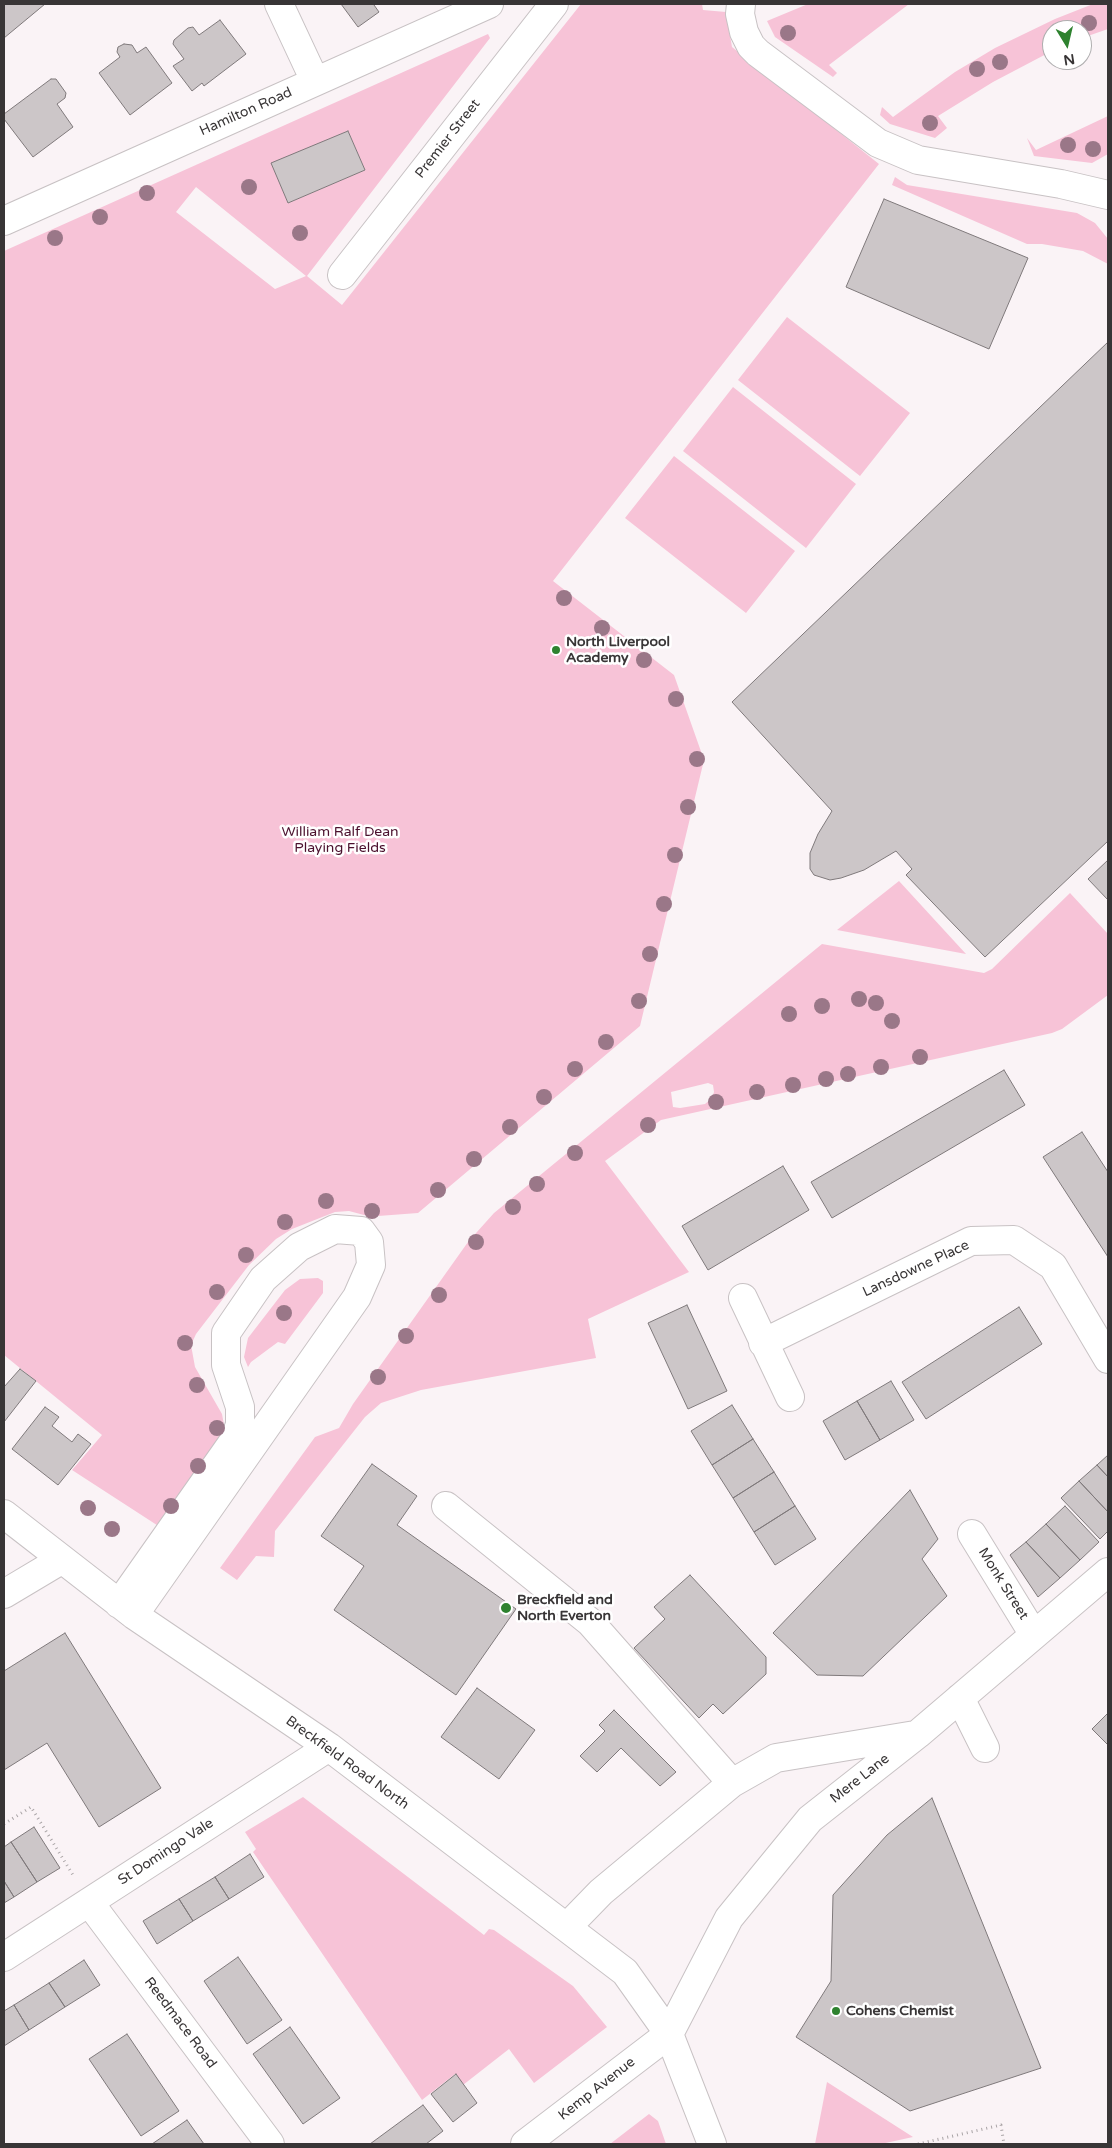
<!DOCTYPE html>
<style>
body{margin:0}
#map{position:relative;width:1112px;height:2148px;overflow:hidden;background:#faf3f6;font-family:"Varela Round",sans-serif}
canvas{display:block}
.frame{position:absolute;inset:0;border:5px solid #383536;pointer-events:none}
.north{position:absolute;left:1042px;top:20px;width:50px;height:50px;box-sizing:border-box;background:#fff;border:1px solid #afaeaf;border-radius:50%;rotate:171deg;font-size:14px;font-weight:700;line-height:20px;text-align:center;color:#383536}
.north::after{content:'';display:block;margin:auto;width:18px;height:22px;background:#2e822f;clip-path:polygon(50% 0,100% 100%,50% 72%,0 100%)}
</style>
<div id="map">
<canvas width="1112" height="2148"></canvas>
<div class="frame"></div>
<div class="north">N</div>
</div>
<script>
const ctx = document.querySelector('canvas').getContext('2d');
ctx.lineJoin = 'round';
function fill(path, color) {
  ctx.fillStyle = color;
  ctx.fill(path, 'evenodd');
}
function poly(rows) {
  const path = new Path2D();
  for (const r of rows) {
    path.moveTo(r[0], r[1]);
    for (let i = 2; i < r.length; i += 2) path.lineTo(r[i], r[i + 1]);
  }
  return path;
}
function strokePath(path, color, width, dash) {
  ctx.strokeStyle = color;
  ctx.lineWidth = width;
  ctx.lineCap = dash ? 'butt' : 'round';
  ctx.setLineDash(dash || []);
  ctx.stroke(path);
}
function drawText(font, color, halo, rows, align = 'center') {
  ctx.font = font + ' "Varela Round",sans-serif';
  ctx.lineWidth = 5;
  ctx.setLineDash([]);
  ctx.textBaseline = 'middle';
  ctx.strokeStyle = halo;
  ctx.fillStyle = color;
  for (const [text, x, y, turn = 0] of rows) {
    ctx.save();
    ctx.translate(x, y);
    ctx.rotate((+turn || 0) * Math.PI / 180);
    ctx.textAlign = isNaN(turn) ? turn : align;
    if (halo) ctx.strokeText(text, 0, 0);
    ctx.fillText(text, 0, 0);
    ctx.restore();
  }
}
fill(poly([
 [581,4,702,4,703,10,726,12,732,47,879,164,553,581,674,675,704,760,640,1026,418,1213,378,1216,364,1215,349,1211,335,1212,292,1229,276,1239,249,1265,196,1334,191,1345,195,1367,222,1414,226,1436,163,1529,72,1470,102,1435,4,1355,4,251,488,34,490,38,307,276,342,305],
 [348,131,365,170,288,203,272,164],
 [196,187,306,276,275,289,176,212],
 [808,4,909,4,829,65,837,73,833,77,775,37,767,21],
 [1093,4,1108,4,1108,29,1082,38,1082,30,1052,30,1052,51,993,82,938,116,947,128,935,138,890,124,880,115,882,107,893,117,955,72,995,48,1055,19],
 [1108,116,1108,154,1092,163,1034,156,1027,138,1036,150],
 [895,177,907,185,1077,213,1095,223,1108,239,1108,264,1083,251,1042,244,1027,244,892,185],
 [787,317,910,413,860,476,738,380],
 [733,387,856,484,806,548,683,451],
 [674,456,795,551,746,613,625,518],
 [899,881,966,954,837,930],
 [1070,893,1108,934,1108,995,1062,1029,1052,1033,661,1120,605,1161,689,1272,588,1319,596,1358,421,1390,381,1403,365,1417,275,1531,274,1557,256,1556,237,1580,220,1568,315,1437,339,1428,353,1404,468,1242,494,1213,822,944,984,973,992,969],
 [708,1083,713,1085,714,1092,712,1098,705,1104,680,1108,673,1107,671,1092],
 [318,1278,323,1281,323,1293,285,1344,278,1342,251,1362,248,1367,244,1357,248,1338,285,1290,300,1279],
 [303,1797,484,1935,489,1929,494,1930,573,1986,607,2027,534,2083,509,2049,463,2085,455,2074,422,2100,253,1852,256,1849,245,1832],
 [827,2082,913,2137,881,2144,815,2144],
 [649,2114,658,2121,666,2144,610,2144]
]), '#f7c3d7');
const building = poly([
 [4,4,45,4,4,38,4,4],
 [341,4,375,4,374,5,379,12,358,27,341,4],
 [220,20,246,54,204,86,202,83,192,91,173,66,184,59,173,44,174,40,188,28,193,27,199,35,220,20],
 [124,44,132,45,137,53,146,47,172,83,130,115,99,73,120,57,117,52,118,47,124,44],
 [51,79,56,79,66,93,65,98,57,104,73,127,33,157,4,119,4,114,51,79],
 [348,131,365,170,288,203,271,163,348,131],
 [884,199,1028,258,989,349,846,287,884,199],
 [1108,342,1108,841,985,957,906,875,912,869,896,851,864,870,841,878,830,880,814,875,810,869,810,853,818,834,832,811,732,702,1108,342],
 [1108,860,1108,900,1088,879,1108,860],
 [1004,1070,1025,1105,832,1218,811,1182,1004,1070],
 [1082,1132,1108,1172,1108,1257,1043,1157,1082,1132],
 [783,1166,809,1210,708,1270,682,1226,783,1166],
 [687,1305,727,1391,688,1409,648,1323,687,1305],
 [1019,1307,1042,1344,926,1419,902,1382,1019,1307],
 [20,1369,36,1381,4,1422,4,1387,20,1369],
 [891,1381,914,1420,880,1440,857,1401,891,1381],
 [857,1401,880,1440,845,1460,823,1421,857,1401],
 [732,1405,753,1439,712,1465,691,1431,732,1405],
 [45,1407,59,1417,52,1426,72,1442,78,1434,91,1444,58,1485,12,1449,45,1407],
 [753,1439,774,1472,733,1498,712,1465,753,1439],
 [1108,1455,1108,1477,1097,1465,1108,1455],
 [372,1464,417,1496,397,1525,516,1609,456,1695,334,1610,364,1566,321,1536,372,1464],
 [1097,1465,1108,1477,1108,1512,1079,1481,1097,1465],
 [774,1472,795,1506,754,1532,733,1498,774,1472],
 [1079,1481,1108,1512,1108,1531,1100,1539,1061,1498,1079,1481],
 [910,1490,938,1539,922,1559,947,1596,863,1676,817,1675,773,1633,910,1490],
 [795,1506,816,1539,775,1565,754,1532,795,1506],
 [1065,1506,1099,1542,1080,1560,1046,1524,1065,1506],
 [1046,1524,1080,1560,1060,1578,1026,1542,1046,1524],
 [1026,1542,1060,1578,1038,1597,1010,1555,1026,1542],
 [690,1575,766,1657,766,1674,723,1714,713,1704,699,1718,634,1648,665,1619,654,1607,690,1575],
 [65,1633,161,1788,99,1827,47,1743,4,1770,4,1671,65,1633],
 [477,1688,535,1730,499,1779,441,1737,477,1688],
 [614,1710,676,1772,660,1786,621,1748,597,1772,580,1756,605,1731,599,1725,614,1710],
 [1108,1713,1108,1745,1092,1729,1108,1713],
 [932,1798,1041,2068,910,2111,796,2037,831,1981,833,1895,887,1835,932,1798],
 [34,1827,60,1868,37,1882,11,1842,34,1827],
 [11,1842,37,1882,14,1897,4,1881,4,1847,11,1842],
 [250,1854,264,1877,229,1899,215,1877,250,1854],
 [215,1877,229,1899,193,1921,179,1899,215,1877],
 [4,1881,14,1897,4,1903,4,1881],
 [179,1899,193,1921,157,1944,143,1921,179,1899],
 [238,1957,282,2020,247,2044,204,1981,238,1957],
 [84,1960,100,1985,65,2007,49,1983,84,1960],
 [49,1983,65,2007,29,2030,14,2005,49,1983],
 [14,2005,29,2030,4,2046,4,2011,14,2005],
 [290,2027,340,2098,303,2124,253,2054,290,2027],
 [127,2034,179,2111,141,2136,89,2059,127,2034],
 [456,2074,477,2103,453,2122,431,2094,456,2074],
 [423,2105,443,2131,426,2144,370,2144,423,2105],
 [187,2120,204,2144,152,2144,187,2120]
]);
fill(building, '#ccc6c8');
strokePath(building, '#7f797b', 1);
const minor = poly([
 [279,4,315,81],
 [741,4,740,14,744,32,751,46,758,53,878,143,918,160,1061,184,1108,195],
 [4,221,489,4],
 [342,275,554,4],
 [743,1298,790,1397],
 [763,1343,971,1241,1014,1240,1053,1266,1108,1359],
 [446,1506,590,1622,732,1783],
 [4,1514,134,1615,329,1747,625,1972,669,2034,712,2144],
 [972,1534,1034,1635],
 [4,1594,61,1560],
 [119,1604,233,1442,240,1425,240,1407,226,1365,226,1333,263,1279,299,1247,335,1229,361,1231,369,1242,371,1265,357,1297,134,1615],
 [960,1698,985,1748],
 [89,1902,270,2144],
 [567,1927,601,1892,732,1783,776,1758,915,1735],
 [4,1957,329,1747],
 [525,2144,669,2034,729,1918,810,1819,918,1734,1108,1572]
]);
strokePath(minor, '#c8c2c4', 30);
strokePath(poly([
 [4,1824,31,1807,73,1875],
 [918,2144,1001,2125,1004,2144]
]), '#a9a4a6', 3, [1, 4]);
strokePath(minor, '#fff', 28);
ctx.fillStyle = '#9a7788';
for (const [x, y] of [
 [1089,23],
 [788,33],
 [1000,62],
 [977,69],
 [930,123],
 [1068,145],
 [1093,149],
 [249,187],
 [147,193],
 [100,217],
 [300,233],
 [55,238],
 [564,598],
 [602,628],
 [644,660],
 [676,699],
 [697,759],
 [688,807],
 [675,855],
 [664,904],
 [650,954],
 [859,999],
 [639,1001],
 [876,1003],
 [822,1006],
 [789,1014],
 [892,1021],
 [606,1042],
 [920,1057],
 [881,1067],
 [575,1069],
 [848,1074],
 [826,1079],
 [793,1085],
 [757,1092],
 [544,1097],
 [716,1102],
 [648,1125],
 [510,1127],
 [575,1153],
 [474,1159],
 [537,1184],
 [438,1190],
 [326,1201],
 [513,1207],
 [372,1211],
 [285,1222],
 [476,1242],
 [246,1255],
 [217,1292],
 [439,1295],
 [284,1313],
 [406,1336],
 [185,1343],
 [378,1377],
 [197,1385],
 [217,1428],
 [198,1466],
 [171,1506],
 [88,1508],
 [112,1529]
]) {
  ctx.beginPath();
  ctx.arc(x, y, 8, 0, 2 * Math.PI);
  ctx.fill();
}
for (const [x, y, r, color] of [
 [556,650,5,"#2e822f"],
 [506,1608,6,"#2e822f"],
 [836,2011,5,"#2e822f"]
]) {
  const dot = new Path2D();
  dot.arc(x, y, r, 0, 2 * Math.PI);
  ctx.fillStyle = color;
  ctx.fill(dot);
  strokePath(dot, '#fff', 2);
}
drawText('14px', '#383536', '#fff', [
 ["Hamilton Road",246,112,-24],
 ["Premier Street",448,139,-52],
 ["Lansdowne Place",916,1269,-25],
 ["Monk Street",1003,1584,58],
 ["Breckfield Road North",347,1763,36],
 ["Mere Lane",860,1779,-38],
 ["St Domingo Vale",166,1852,-33],
 ["Reedmace Road",180,2023,53],
 ["Kemp Avenue",597,2089,-38]
]);
drawText('bold 14px', '#383536', '#fff', [
 ["North Liverpool",566,642],
 ["Academy",566,658],
 ["Breckfield and",517,1600],
 ["North Everton",517,1616],
 ["Cohens Chemist",846,2011]
], 'left');
drawText('14px', '#4b112e', '#fff', [
 ["William Ralf Dean",340,832],
 ["Playing Fields",340,848]
]);
</script>
